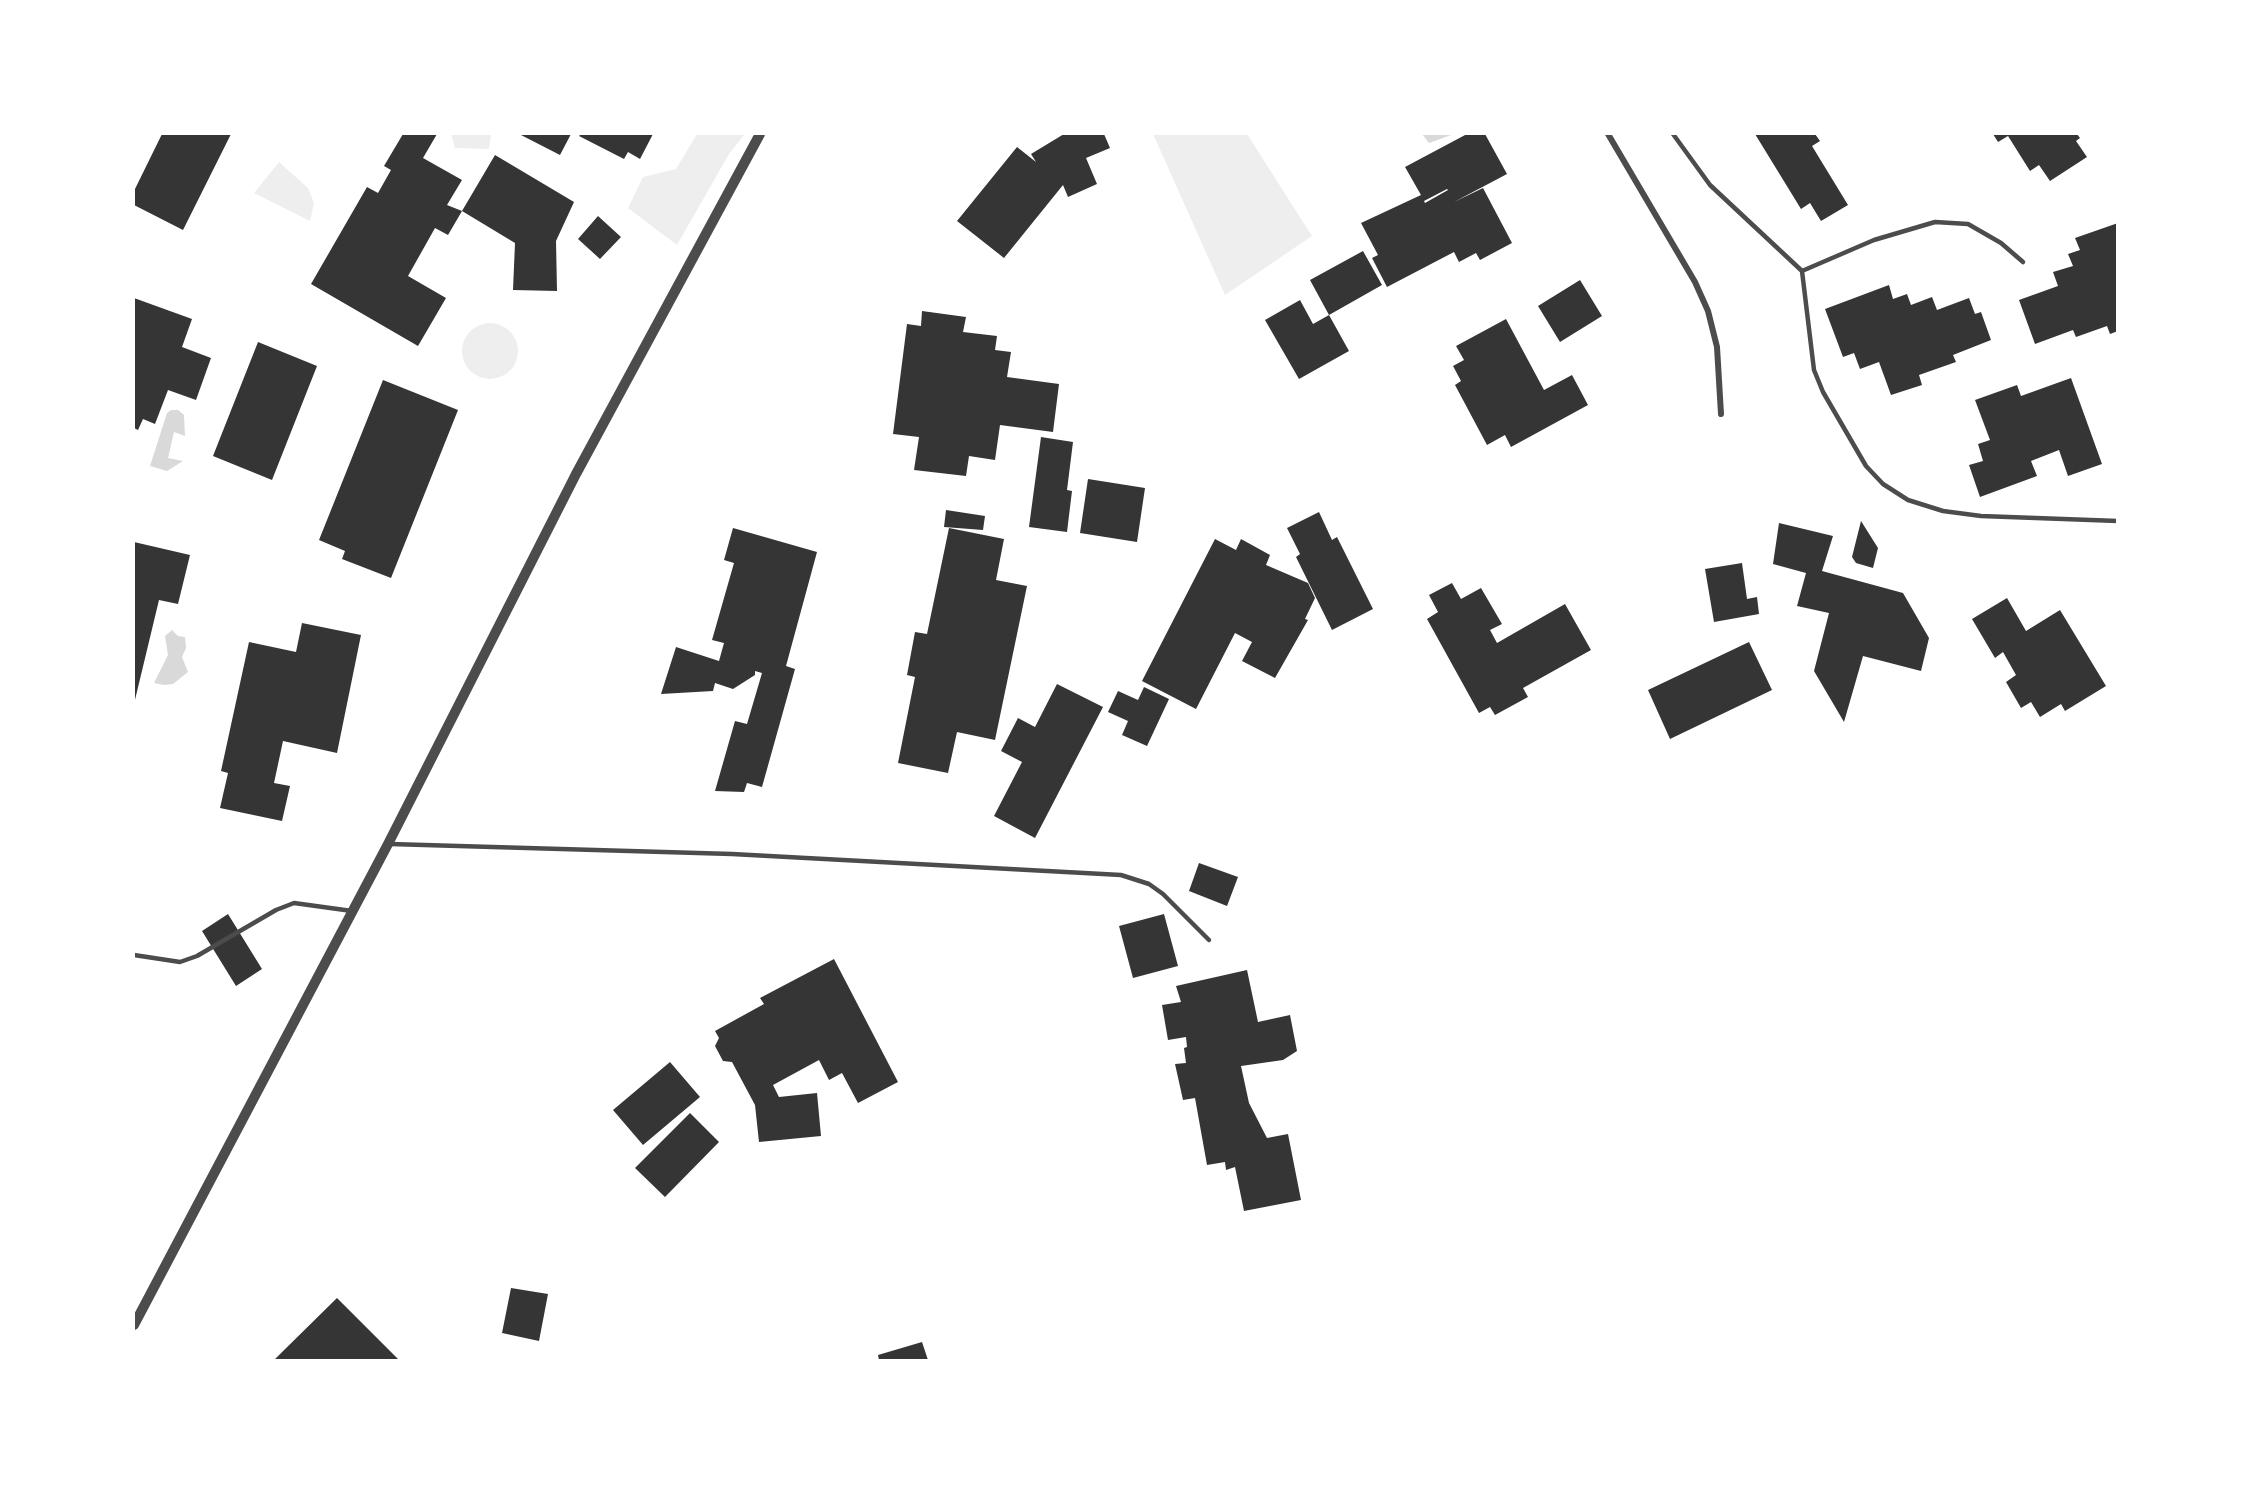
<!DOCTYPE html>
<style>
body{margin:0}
#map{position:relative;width:2251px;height:1494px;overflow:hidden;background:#fff;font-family:"Fira Sans Condensed",sans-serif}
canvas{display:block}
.frame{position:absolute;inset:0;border:135px solid #fff;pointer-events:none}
</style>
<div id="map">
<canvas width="2251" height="1494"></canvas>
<div class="frame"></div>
</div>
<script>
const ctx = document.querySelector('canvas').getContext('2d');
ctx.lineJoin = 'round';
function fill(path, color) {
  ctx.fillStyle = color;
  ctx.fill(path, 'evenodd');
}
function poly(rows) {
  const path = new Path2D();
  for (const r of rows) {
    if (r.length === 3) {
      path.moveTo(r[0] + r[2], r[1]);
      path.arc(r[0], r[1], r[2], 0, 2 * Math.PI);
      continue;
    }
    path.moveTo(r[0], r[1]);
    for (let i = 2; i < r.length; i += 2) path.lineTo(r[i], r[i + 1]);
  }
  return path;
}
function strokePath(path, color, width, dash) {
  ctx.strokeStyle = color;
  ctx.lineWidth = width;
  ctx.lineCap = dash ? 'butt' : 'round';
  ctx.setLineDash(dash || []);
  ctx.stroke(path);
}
fill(poly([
 [451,134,491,134,489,149,455,148],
 [697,134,745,134,729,154,677,245,628,208,643,177,676,169],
 [1153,134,1247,134,1312,236,1225,295],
 [279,162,308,188,314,203,310,221,254,193],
 [490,351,28]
]), '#eee');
fill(poly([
 [1422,134,1454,134,1429,143],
 [171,410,178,410,184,415,185,436,174,432,168,458,183,461,167,471,150,466,167,413],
 [172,630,178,636,185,637,186,648,182,657,188,672,173,684,164,685,154,683,168,655,165,636]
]), '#d9d9d9');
fill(poly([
 [162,134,231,134,183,230,134,205,134,191],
 [403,134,437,134,423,158,462,180,447,205,462,211,495,155,574,202,556,241,557,291,513,290,515,243,462,211,448,235,435,228,408,276,446,298,418,346,311,284,367,187,378,193,391,170,384,166],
 [519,134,571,134,560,155],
 [581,134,653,134,640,159,628,152,624,159,579,136],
 [1064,134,1104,134,1110,148,1086,158,1097,184,1068,197,1063,185,1004,258,957,221,1017,147,1036,162,1031,154],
 [1467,134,1485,134,1507,174,1454,202,1483,188,1512,243,1480,260,1476,253,1459,262,1454,252,1387,287,1372,258,1378,255,1361,223,1421,195,1405,167],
 [1447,189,1448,190,1425,203,1424,201],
 [1755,134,1815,134,1820,141,1812,146,1848,205,1821,221,1810,203,1801,209],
 [1993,134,2077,134,2080,138,2076,141,2087,157,2050,181,2039,165,2030,171,2008,136,1998,142],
 [598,216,621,237,600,259,578,239],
 [2118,223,2118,331,2110,334,2107,326,2076,337,2073,330,2035,344,2019,300,2058,286,2053,272,2073,266,2068,254,2080,250,2075,238],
 [1363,251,1382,285,1329,315,1310,280],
 [1580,280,1602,316,1560,342,1538,306],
 [1889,285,1893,299,1907,294,1911,305,1932,297,1937,310,1969,298,1975,314,1981,312,1991,340,1953,355,1956,362,1919,375,1922,385,1891,395,1879,362,1860,369,1854,353,1843,357,1825,309],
 [134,298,192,319,182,347,211,358,196,400,168,390,155,424,143,419,138,430,134,428],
 [1300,300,1313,324,1329,315,1349,351,1299,379,1265,320],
 [922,311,966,317,963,332,997,336,995,350,1011,352,1007,377,1059,384,1053,432,1000,425,995,460,969,456,966,476,914,470,919,437,893,434,907,324,921,326],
 [1506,319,1544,390,1572,375,1588,405,1511,447,1505,435,1487,445,1455,385,1461,381,1453,366,1464,360,1456,346],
 [258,342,317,366,272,480,213,456],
 [2071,378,2102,464,2068,476,2059,450,2031,461,2037,476,1980,497,1969,465,1983,461,1978,444,1990,440,1975,400,2017,385,2021,396],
 [383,380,458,410,391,578,342,559,345,551,319,540],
 [1041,437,1073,442,1067,490,1072,491,1067,532,1029,527],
 [1088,479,1145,488,1137,542,1080,533],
 [946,510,985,516,983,530,944,527],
 [1319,512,1332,540,1337,537,1373,609,1332,630,1296,557,1300,554,1287,528],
 [1861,521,1878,548,1873,568,1856,563,1852,557],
 [1779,523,1833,536,1822,571,1903,593,1929,638,1921,671,1863,656,1844,722,1814,671,1829,613,1797,606,1806,573,1773,564],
 [733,528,817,552,786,666,795,669,762,787,747,783,744,792,715,791,735,721,747,724,762,673,755,671,755,675,733,689,715,683,713,691,661,694,676,647,719,661,724,643,712,640,734,563,724,560],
 [949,528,1004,539,996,580,1027,586,995,740,957,732,948,773,898,763,915,677,907,675,915,632,927,634],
 [1215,539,1236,550,1241,539,1270,555,1266,565,1308,583,1315,598,1305,619,1308,620,1275,678,1242,661,1252,642,1235,633,1196,709,1142,681],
 [134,542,190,555,178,604,159,600,134,704],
 [1742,563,1747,599,1757,597,1759,614,1714,622,1705,569],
 [1452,583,1461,599,1481,588,1502,624,1490,630,1497,643,1565,604,1591,650,1523,688,1528,697,1495,715,1490,707,1479,713,1427,619,1438,612,1429,595],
 [2007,598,2026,631,2060,610,2106,686,2065,711,2061,704,2040,717,2031,702,2021,708,2006,682,2016,675,2003,652,1995,658,1972,619],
 [302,623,361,635,337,753,283,741,274,783,290,786,282,821,220,808,228,773,221,771,249,642,296,652],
 [1749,642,1772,690,1670,739,1648,690],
 [1057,684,1103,707,1035,838,994,816,1022,762,1001,751,1018,718,1035,727],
 [1144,687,1169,699,1147,746,1122,735,1128,721,1108,712,1118,691,1138,700],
 [1199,863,1238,877,1227,906,1189,891],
 [228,914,262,969,236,986,202,931],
 [1164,914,1178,966,1133,978,1119,926],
 [834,959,898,1082,858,1103,842,1073,829,1080,819,1060,773,1085,779,1097,817,1093,821,1136,759,1142,755,1105,732,1062,723,1061,715,1046,719,1038,715,1031,764,1004,760,998],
 [1247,970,1258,1022,1290,1015,1297,1051,1283,1060,1241,1066,1249,1103,1267,1138,1288,1134,1301,1200,1244,1211,1235,1167,1226,1170,1225,1162,1207,1165,1195,1098,1183,1100,1175,1064,1186,1063,1184,1048,1187,1047,1186,1037,1168,1040,1162,1005,1181,1002,1176,986],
 [670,1062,700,1097,643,1145,613,1110],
 [690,1113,719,1142,665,1197,635,1168],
 [511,1288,548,1294,539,1341,502,1333],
 [337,1298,399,1360,274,1360],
 [922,1342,928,1360,879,1360,878,1355]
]), '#353535');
strokePath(poly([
 [1673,134,1710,185,1802,271,1814,370,1823,392,1866,466,1883,484,1908,500,1943,511,1981,516,2118,521],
 [1802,271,1874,240,1935,222,1968,224,2001,243,2023,262],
 [390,844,732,854,1121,875,1149,884,1163,894,1209,940],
 [134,955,180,962,197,956,276,910,294,903,352,911]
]), '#4c4c4c', 4.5);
strokePath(poly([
 [1608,134,1695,282,1708,311,1717,347,1721,414]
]), '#4c4c4c', 6);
strokePath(poly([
 [134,1325,388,844,576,474,760,134]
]), '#4c4c4c', 10);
</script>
